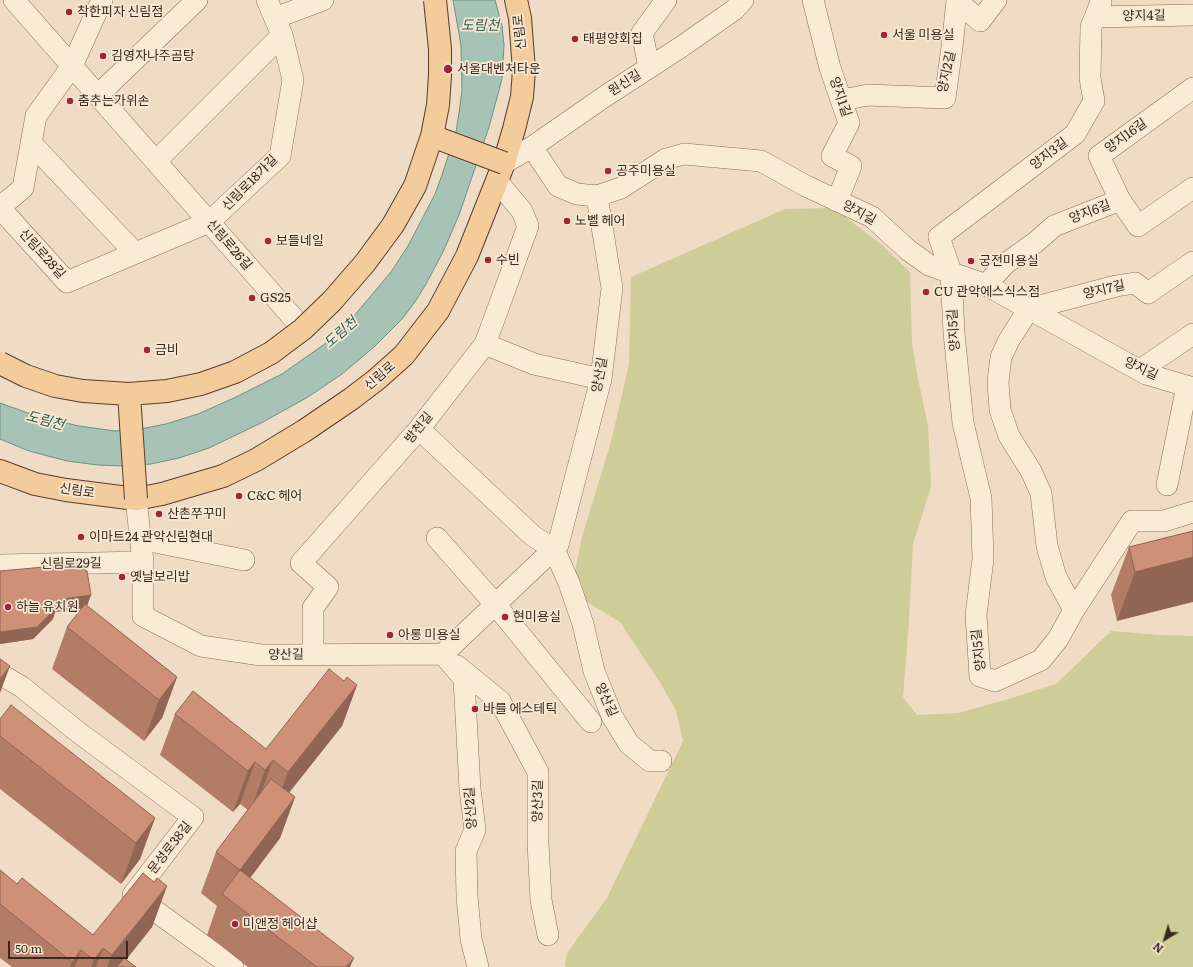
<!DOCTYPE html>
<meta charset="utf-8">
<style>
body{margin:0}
#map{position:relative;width:1193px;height:967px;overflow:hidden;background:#f0dcc4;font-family:Literata,serif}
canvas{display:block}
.north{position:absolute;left:1145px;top:919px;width:40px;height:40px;-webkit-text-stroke:3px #f7e8d4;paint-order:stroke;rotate:218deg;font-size:11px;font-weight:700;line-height:16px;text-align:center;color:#3a281e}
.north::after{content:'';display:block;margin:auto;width:14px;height:18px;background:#3a281e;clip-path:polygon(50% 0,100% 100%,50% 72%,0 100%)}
.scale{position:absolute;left:8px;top:941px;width:120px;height:18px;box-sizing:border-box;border:2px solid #3a281e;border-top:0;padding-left:5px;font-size:12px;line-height:14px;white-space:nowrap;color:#3a281e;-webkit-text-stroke:3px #f7e8d4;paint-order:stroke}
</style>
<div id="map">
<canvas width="1193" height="967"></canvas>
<div class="north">N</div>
<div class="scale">50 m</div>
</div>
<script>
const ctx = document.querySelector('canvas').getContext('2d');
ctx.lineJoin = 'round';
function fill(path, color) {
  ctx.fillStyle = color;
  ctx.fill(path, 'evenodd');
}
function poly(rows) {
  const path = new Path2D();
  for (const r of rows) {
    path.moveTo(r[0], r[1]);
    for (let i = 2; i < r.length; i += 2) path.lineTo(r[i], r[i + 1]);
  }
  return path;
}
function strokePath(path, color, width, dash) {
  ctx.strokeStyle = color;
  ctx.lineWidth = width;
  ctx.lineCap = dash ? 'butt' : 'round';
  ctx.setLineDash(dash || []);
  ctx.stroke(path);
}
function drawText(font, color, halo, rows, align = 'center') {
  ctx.font = font + ' Literata,"Noto Sans KR",serif';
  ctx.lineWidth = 3.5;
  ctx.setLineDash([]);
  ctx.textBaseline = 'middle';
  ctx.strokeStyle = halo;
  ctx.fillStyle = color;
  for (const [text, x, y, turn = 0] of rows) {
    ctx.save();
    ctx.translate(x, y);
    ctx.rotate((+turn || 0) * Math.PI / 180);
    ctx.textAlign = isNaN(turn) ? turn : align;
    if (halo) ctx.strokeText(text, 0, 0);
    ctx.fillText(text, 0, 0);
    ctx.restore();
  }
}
fill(poly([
 [833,208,881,244,910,272,912,342,917,374,928,425,931,487,913,544,909,621,903,697,917,715,958,713,1005,700,1056,684,1111,631,1160,635,1193,636,1193,967,566,967,565,964,567,953,607,898,683,741,676,711,661,684,620,622,587,602,574,577,582,537,611,442,629,364,631,277,785,209]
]), '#cecd97');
const water = poly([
 [453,0,495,0,502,26,504,45,502,79,489,127,459,215,443,252,426,284,415,302,402,319,374,347,342,374,308,397,263,422,209,448,179,458,151,464,123,466,98,465,67,461,29,451,0,439,0,403,39,417,79,426,115,431,140,429,166,424,198,414,234,398,282,374,329,341,343,329,391,272,408,246,435,194,442,175,456,132,459,113,462,90,461,45,453,0]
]);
fill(water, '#a6c3b6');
strokePath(water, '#6c9183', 1);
const minor = poly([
 [14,0,303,329],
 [813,0,830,68,849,123,832,156,851,166,837,201],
 [1100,0,1101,2,1091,27,1090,78,1094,101,1075,134,939,237,951,272,954,333,963,423,981,498,983,559,976,615,980,676,995,681,1041,660,1058,639,1074,610,1056,577,1047,546,1041,493,1031,471,1009,436,1000,410,998,382,1001,357,1009,340,1029,309,1116,286,1135,283,1148,293,1193,262],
 [1095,17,1193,15],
 [275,18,323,0],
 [649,67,642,33,666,0],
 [98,95,197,0],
 [842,100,868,95,945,98,952,47,957,1,980,21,996,0],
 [31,143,135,253],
 [532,147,558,186,577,194,597,196,621,188,666,159,684,154,761,161,806,186,872,217,908,250,929,265,986,285,1146,374,1193,388],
 [156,161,282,35],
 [504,163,532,147,604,97,681,47,734,10,743,0],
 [1120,200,1099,156,1193,88],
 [0,207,23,188,36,116,72,66,102,0],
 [0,208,67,282,209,222,280,156,293,80,282,35,267,0],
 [986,285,1005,264,1036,242,1054,226,1120,200,1138,226,1193,188],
 [485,344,534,364,601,379],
 [1140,370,1193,334],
 [419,429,533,536,554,549,569,583,583,624,594,671,612,716,629,744,650,761,661,761],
 [1167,485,1187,386],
 [136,499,143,562,143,616,201,646,261,655,443,654,558,545,601,379,612,288,597,196],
 [437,538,495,604,591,722],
 [140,539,244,560],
 [0,565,143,562],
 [1074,610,1132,521,1164,521,1193,512],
 [443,654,464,679,470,789,475,830,466,851,467,896,471,939,478,967],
 [313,655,313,608,328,587,301,563,419,429,485,344,499,306,528,226,522,211,497,181],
 [457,666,500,701,538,772,538,843,541,900,548,935],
 [0,674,22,687,78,732,193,817,133,895,233,967]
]);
const major = poly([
 [0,471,35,484,66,490,136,499,162,494,223,476,256,460,304,431,351,399,376,380,404,355,438,311,467,256,504,163,514,129,522,97,524,70,520,18,516,0]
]);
strokePath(minor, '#8b6d59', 22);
strokePath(major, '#593c2e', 24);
strokePath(minor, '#faebd7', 21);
strokePath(major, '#f4cc9b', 22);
const majorBridge = poly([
 [432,136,504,163],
 [0,363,26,376,55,386,83,391,129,394,167,391,201,384,235,372,271,353,303,329,332,301,365,263,393,225,415,186,432,136,438,105,440,76,440,49,435,0],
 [129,394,136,499]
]);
strokePath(majorBridge, '#593c2e', 24, []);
strokePath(majorBridge, '#f4cc9b', 22);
fill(poly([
 [1193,531,1117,621,1111,595,1129,547],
 [0,571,91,595,87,606,177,677,162,718,144,741,52,669,67,627,82,608,55,612,53,619,33,639,0,644],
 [344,681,357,685,342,726,289,792,295,797,280,838,250,878,350,967,248,967,207,935,217,906,201,893,216,852,248,810,240,804,233,812,160,755,175,714,266,749],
 [0,719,155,818,140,859,121,884,0,789],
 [0,870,17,884,93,935,154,882,167,886,152,927,126,960,136,967,12,967,0,958]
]), '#b27c67');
fill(poly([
 [1193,557,1193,602,1117,621,1135,572],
 [91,595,86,608,55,612,53,619,33,639,0,644,0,632,56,600],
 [10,666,0,693,0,679],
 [177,677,162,718,144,741,159,700],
 [357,685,342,726,273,813,288,772],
 [273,760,258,801,250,812,265,770],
 [255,762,240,804,233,812,248,771],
 [295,797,280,838,232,902,240,870],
 [155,818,140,859,121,884,136,843],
 [167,886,152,927,120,967,107,967,112,955],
 [103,948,96,967,91,967,94,960],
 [81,950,75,967,70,967,72,962],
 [354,958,350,967,346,967]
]), '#916554');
const building = poly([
 [1193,531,1193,557,1135,572,1129,547,1193,531],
 [77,564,87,571,91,595,56,600,57,607,37,627,0,632,0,571,77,564],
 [85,604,177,677,159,700,67,627,85,604],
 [0,659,10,666,0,679,0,659],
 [329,669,344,681,347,677,357,685,288,772,273,760,265,770,255,762,248,771,175,714,193,691,266,749,329,669],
 [11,705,155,818,136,843,0,736,0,719,11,705],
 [271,779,295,797,240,870,354,958,346,967,317,967,222,894,240,870,216,852,271,779],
 [0,870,17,884,22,878,93,935,143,873,154,882,157,878,167,886,112,955,103,948,94,960,81,950,72,962,0,904,0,870],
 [124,958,136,967,117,967,124,958]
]);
fill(building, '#cf9078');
strokePath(building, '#916554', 1);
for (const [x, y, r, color] of [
 [69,12,4,"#9c2738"],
 [884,35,4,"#9c2738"],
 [575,39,4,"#9c2738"],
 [103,56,4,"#9c2738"],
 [448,69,5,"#9c2738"],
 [70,101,4,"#9c2738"],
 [608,171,4,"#9c2738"],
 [567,221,4,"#9c2738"],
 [268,241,4,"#9c2738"],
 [488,260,4,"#9c2738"],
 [971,261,4,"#9c2738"],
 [926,292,4,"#9c2738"],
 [252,298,4,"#9c2738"],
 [147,350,4,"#9c2738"],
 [239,496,4,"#9c2738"],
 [159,514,4,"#9c2738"],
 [81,537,4,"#9c2738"],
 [122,577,4,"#9c2738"],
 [8,607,4,"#9c2738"],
 [505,617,4,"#9c2738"],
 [390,635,4,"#9c2738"],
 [475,709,4,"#9c2738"],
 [235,924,4,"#9c2738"]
]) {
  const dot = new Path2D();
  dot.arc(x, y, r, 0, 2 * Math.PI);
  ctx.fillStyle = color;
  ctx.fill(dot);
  strokePath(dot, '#f7e8d4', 1.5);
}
drawText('13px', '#3a281e', '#f7e8d4', [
 ["착한피자 신림점",77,12],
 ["서울 미용실",892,35],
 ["태평양회집",583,39],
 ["김영자나주곰탕",111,56],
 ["서울대벤처타운",457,69],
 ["춤추는가위손",78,101],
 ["공주미용실",616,171],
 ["노벨 헤어",575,221],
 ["보들네일",276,241],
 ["수빈",496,260],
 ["궁전미용실",979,261],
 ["CU 관악에스식스점",934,292],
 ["GS25",260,298],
 ["금비",155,350],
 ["C&C 헤어",247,496],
 ["산촌쭈꾸미",167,514],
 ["이마트24 관악신림현대",89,537],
 ["옛날보리밥",130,577],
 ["하늘 유치원",16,607],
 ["현미용실",513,617],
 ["아롱 미용실",398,635],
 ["바를 에스테틱",483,709],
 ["미앤정 헤어샵",243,924]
], 'left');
drawText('13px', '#3a281e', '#f7e8d4', [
 ["양지4길",1144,16,-1],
 ["신림로",520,32,-96],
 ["양지2길",947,72,-78],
 ["원신길",625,83,-33],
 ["양지1길",840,97,71],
 ["양지16길",1126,136,-36],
 ["양지3길",1049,154,-37],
 ["신림로18가길",250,183,-45],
 ["양지6길",1090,212,-21],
 ["양지길",859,213,29],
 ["신림로26길",229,245,49],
 ["신림로28길",42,254,48],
 ["양지7길",1104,290,-13],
 ["양지5길",954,330,-94],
 ["양지길",1141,369,25],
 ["양산길",600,375,-80],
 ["신림로",380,376,-41],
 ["방천길",419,428,-51],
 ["신림로",77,491,9],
 ["신림로29길",71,564,-1],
 ["양지5길",979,650,-97],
 ["양산길",286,655,-1],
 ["양산길",606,700,66],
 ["양산3길",538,801,-89],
 ["양산2길",471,808,-94],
 ["문성로38길",170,848,-52]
]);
drawText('italic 14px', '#2d5b51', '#f7e8d4', [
 ["도림천",480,26],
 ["도림천",341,333,-41],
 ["도림천",45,421,15]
]);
</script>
